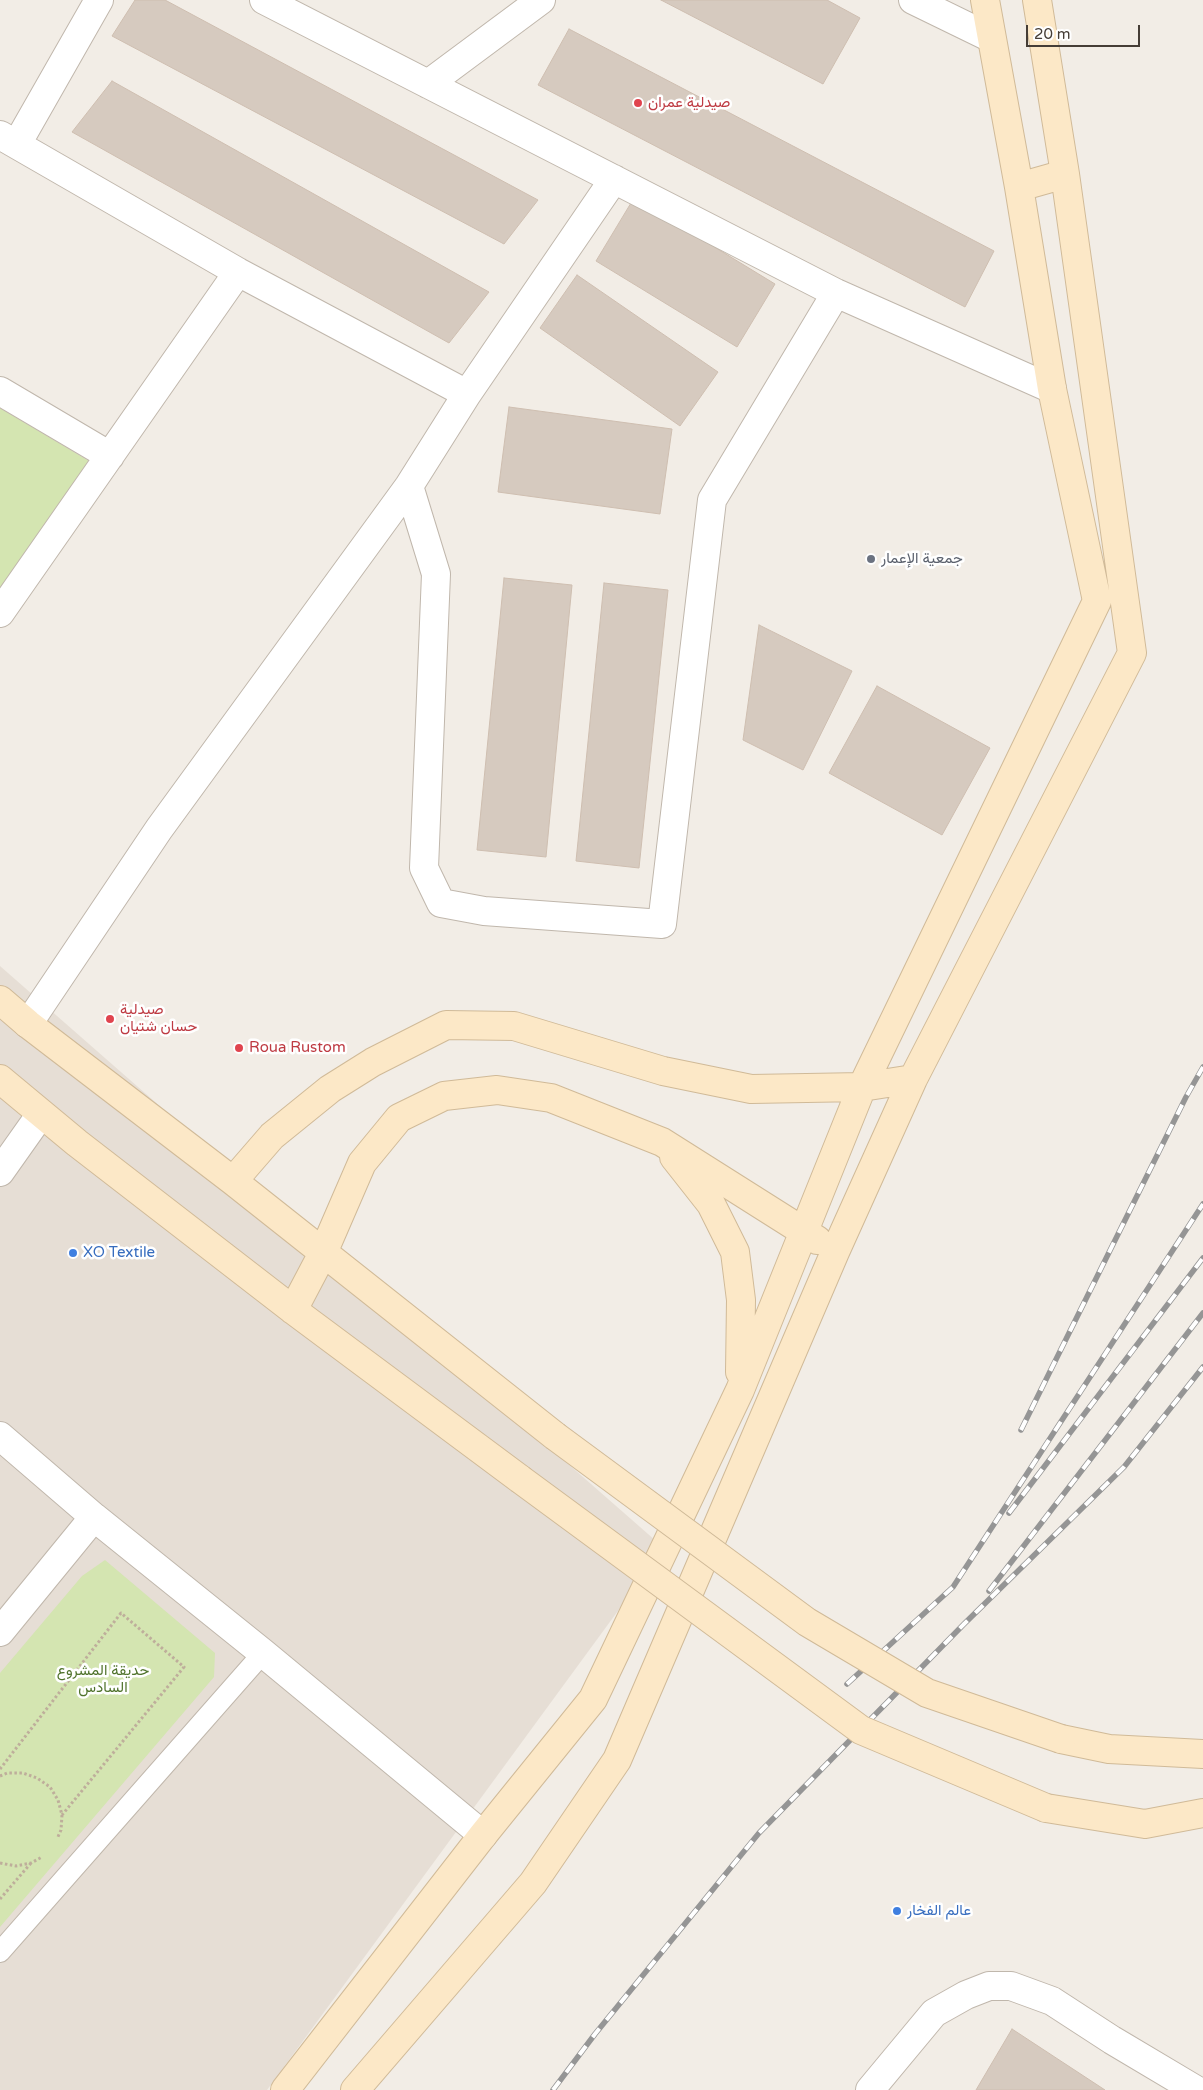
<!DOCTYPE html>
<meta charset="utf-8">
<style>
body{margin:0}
#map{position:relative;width:1203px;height:2090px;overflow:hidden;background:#f2ede6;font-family:"Varela Round",sans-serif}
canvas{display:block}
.scale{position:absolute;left:1026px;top:25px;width:114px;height:22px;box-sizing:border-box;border:2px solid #453d36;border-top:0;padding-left:6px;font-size:15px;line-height:18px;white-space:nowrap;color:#453d36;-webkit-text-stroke:4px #fff;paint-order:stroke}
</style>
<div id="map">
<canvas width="1203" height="2090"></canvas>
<div class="scale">20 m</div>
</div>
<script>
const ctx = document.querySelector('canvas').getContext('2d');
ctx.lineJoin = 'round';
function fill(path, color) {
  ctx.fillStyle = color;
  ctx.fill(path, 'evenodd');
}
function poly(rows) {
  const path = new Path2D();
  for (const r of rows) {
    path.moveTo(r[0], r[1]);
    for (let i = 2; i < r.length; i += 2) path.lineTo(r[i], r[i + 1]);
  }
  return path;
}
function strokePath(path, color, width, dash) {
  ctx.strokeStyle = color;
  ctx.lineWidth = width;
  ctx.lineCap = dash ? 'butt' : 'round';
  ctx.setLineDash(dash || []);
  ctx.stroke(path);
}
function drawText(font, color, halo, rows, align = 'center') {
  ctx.font = font + ' "Varela Round",Vazirmatn,sans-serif';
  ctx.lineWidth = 5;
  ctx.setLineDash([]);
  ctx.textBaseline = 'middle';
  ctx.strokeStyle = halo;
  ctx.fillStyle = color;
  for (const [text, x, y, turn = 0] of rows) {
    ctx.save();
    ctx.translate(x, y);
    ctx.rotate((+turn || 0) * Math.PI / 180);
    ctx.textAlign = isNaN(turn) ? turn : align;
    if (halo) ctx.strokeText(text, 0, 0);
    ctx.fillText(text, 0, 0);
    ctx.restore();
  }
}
fill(poly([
 [0,966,664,1548,267,2090,0,2090]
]), '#e6ded5');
fill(poly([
 [0,408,89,461,0,589],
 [105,1560,215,1653,214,1677,0,1927,0,1673,82,1576]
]), '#d4e5b1');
const building = poly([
 [135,0,165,0,538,200,504,244,112,36,135,0],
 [661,0,827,0,860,18,823,84,661,0],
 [569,29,994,251,965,307,538,85,569,29],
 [112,81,489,292,449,343,72,132,112,81],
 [634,198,775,284,737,347,596,261,634,198],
 [577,275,718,372,680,426,540,328,577,275],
 [509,407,672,429,660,514,498,492,509,407],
 [504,578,572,585,546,857,477,850,504,578],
 [604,583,668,590,639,868,576,861,604,583],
 [759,625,852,671,803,770,743,740,759,625],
 [877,686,990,748,942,835,829,773,877,686],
 [1012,2029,1105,2090,976,2090,1012,2029]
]);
fill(building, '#d6cabf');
strokePath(building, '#cebeb0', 1);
const lane = poly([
 [0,1952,263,1653]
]);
const street = poly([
 [264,0,836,293,1052,389],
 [913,0,991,38],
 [428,84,541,0],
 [0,135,238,272,467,394],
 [17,144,99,0],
 [0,391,110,456],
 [409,486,436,574,424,868,441,903,484,911,662,924,712,500,836,293],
 [0,613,238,272],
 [28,1024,159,829,409,486,467,394,614,179],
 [0,1172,41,1114],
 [0,1436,94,1517,263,1653,483,1835],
 [0,1632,94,1517],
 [870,2090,934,2013,966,1995,989,1986,1011,1986,1052,2001,1112,2040,1196,2090]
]);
const secondary = poly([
 [1019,187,1065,174],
 [0,1000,28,1024,233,1181,555,1436],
 [0,1079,77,1143,293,1310,520,1479],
 [674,1157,711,1204,735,1252,741,1300,740,1372],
 [233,1181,272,1136,330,1089,373,1062,446,1025,514,1026,663,1071,751,1089,862,1087,913,1079],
 [293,1310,323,1253,362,1163,399,1118,444,1096,497,1090,551,1098,662,1142,817,1240],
 [1061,1739,1109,1749,1203,1754],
 [1046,1808,1145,1824,1203,1813],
 [285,2090,483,1835,593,1699,740,1390,862,1087,1097,601,1052,389,1019,187,985,0],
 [355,2090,533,1883,617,1760,835,1252,913,1079,1132,653,1065,174,1037,0]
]);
strokePath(lane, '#c0b7ac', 22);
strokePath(street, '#c0b7ac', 30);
strokePath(secondary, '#d0ba98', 30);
strokePath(poly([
 [0,1769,121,1613,184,1667,62,1815],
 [0,1776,7,1773,23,1773,37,1778,50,1787,58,1800,62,1815,61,1830,57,1839],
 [0,1863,16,1866,31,1863,42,1857],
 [0,1899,31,1863]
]), '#beae9b', 3, [2.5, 2.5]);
strokePath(lane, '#fff', 20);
strokePath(street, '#fff', 28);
strokePath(secondary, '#fce8c7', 28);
const rail = poly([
 [1021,1430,1186,1097,1203,1067],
 [1009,1513,1203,1258],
 [989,1591,1203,1313],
 [847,1684,953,1587,1203,1204],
 [553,2090,595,2034,759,1833,964,1624,1124,1467,1203,1367]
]);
strokePath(rail, '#959595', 5.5);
strokePath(rail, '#fff', 4, [11]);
const secondaryBridge = poly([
 [555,1436,807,1622,927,1693,1061,1739],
 [520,1479,861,1730,1046,1808]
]);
strokePath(secondaryBridge, '#d0ba98', 30, []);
strokePath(secondaryBridge, '#fce8c7', 28);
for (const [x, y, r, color] of [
 [638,103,5,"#e0444e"],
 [871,559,5,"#6b7280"],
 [110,1019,5,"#e0444e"],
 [239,1048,5,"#e0444e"],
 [73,1253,5,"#3f7fe0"],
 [897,1911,5,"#3f7fe0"]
]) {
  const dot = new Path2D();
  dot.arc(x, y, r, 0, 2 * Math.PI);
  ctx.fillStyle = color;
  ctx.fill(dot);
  strokePath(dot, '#fff', 2);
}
drawText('15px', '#be3a42', '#fff', [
 ["صيدلية عمران",648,103],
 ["صيدلية",120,1010],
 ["حسان شتيان",120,1027],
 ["Roua Rustom",249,1048]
], 'left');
drawText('15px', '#5b616d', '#fff', [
 ["جمعية الإعمار",881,559]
], 'left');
drawText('15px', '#366cbe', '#fff', [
 ["XO Textile",83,1253],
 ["عالم الفخار",907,1911]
], 'left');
drawText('15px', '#50732c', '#fff', [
 ["حديقة المشروع",103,1671],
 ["السادس",103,1688]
]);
</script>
